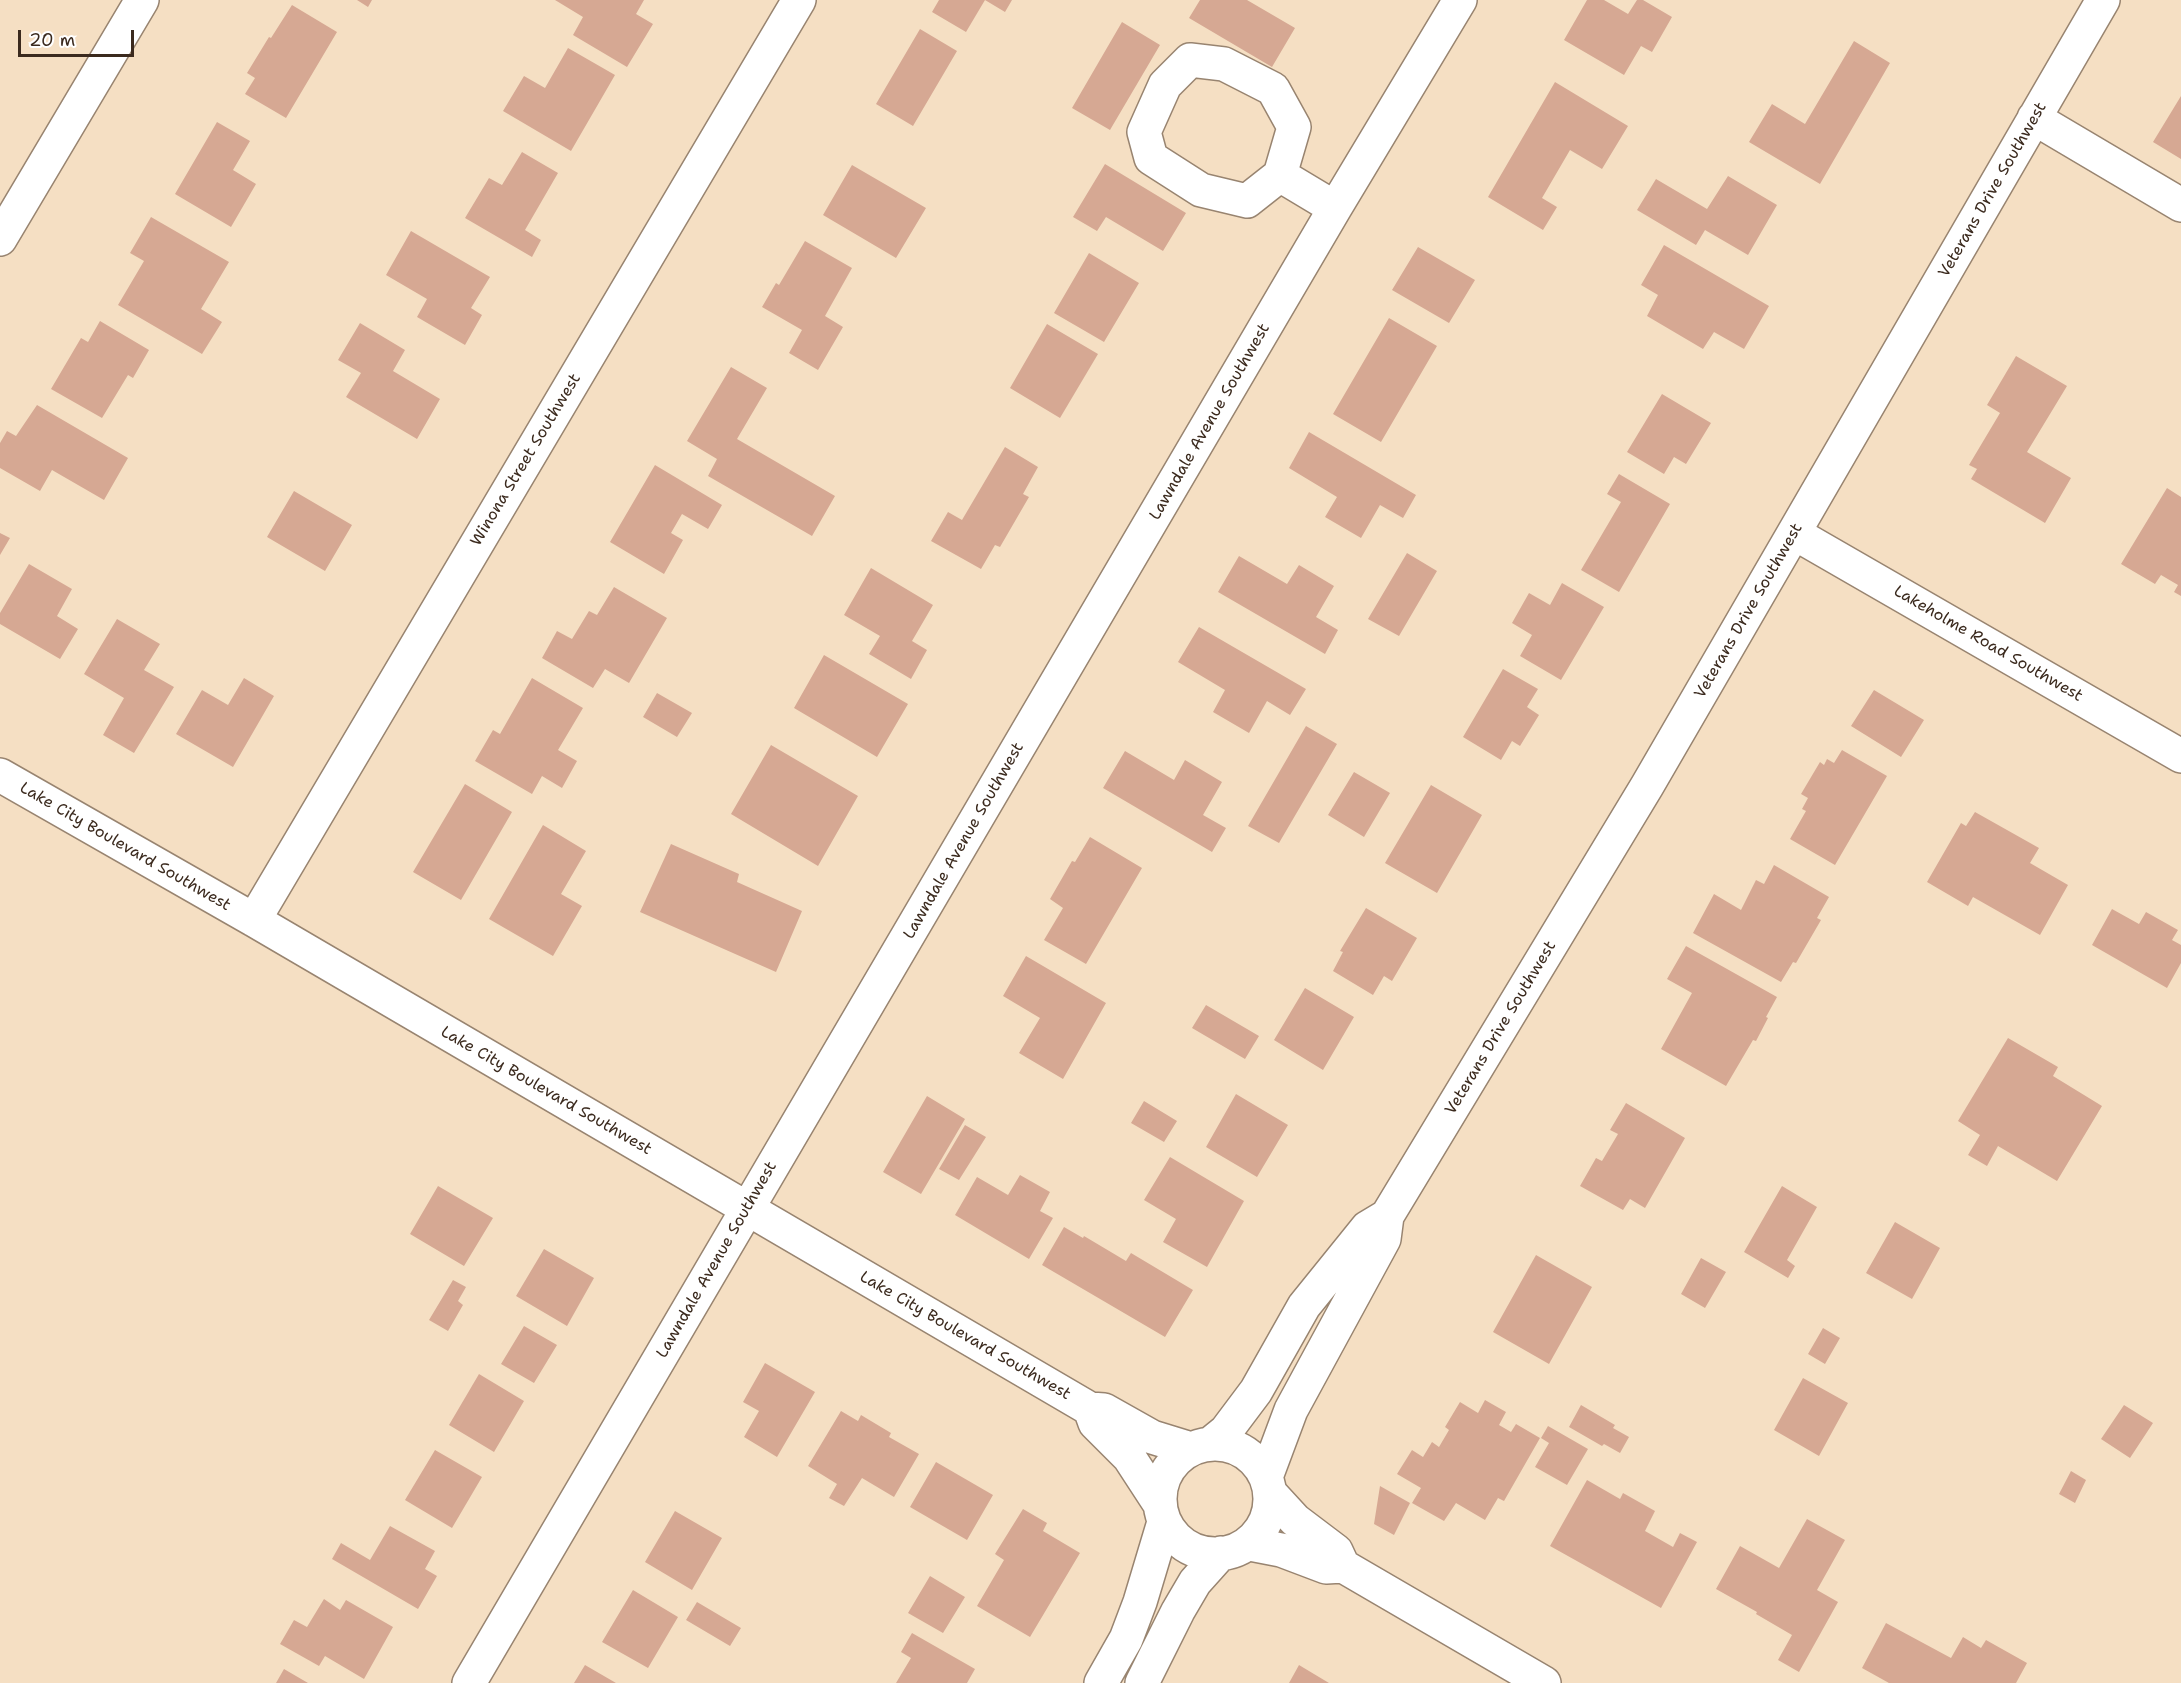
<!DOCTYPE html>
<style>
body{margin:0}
#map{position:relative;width:2181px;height:1683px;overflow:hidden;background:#f5dfc3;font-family:"Shantell Sans",sans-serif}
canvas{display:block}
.scale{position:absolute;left:18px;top:30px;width:116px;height:27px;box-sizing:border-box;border:3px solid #3b2a1e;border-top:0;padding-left:8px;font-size:18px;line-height:21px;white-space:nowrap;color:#3b2a1e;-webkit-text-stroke:4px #fff;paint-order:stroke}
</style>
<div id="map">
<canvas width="2181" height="1683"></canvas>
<div class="scale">20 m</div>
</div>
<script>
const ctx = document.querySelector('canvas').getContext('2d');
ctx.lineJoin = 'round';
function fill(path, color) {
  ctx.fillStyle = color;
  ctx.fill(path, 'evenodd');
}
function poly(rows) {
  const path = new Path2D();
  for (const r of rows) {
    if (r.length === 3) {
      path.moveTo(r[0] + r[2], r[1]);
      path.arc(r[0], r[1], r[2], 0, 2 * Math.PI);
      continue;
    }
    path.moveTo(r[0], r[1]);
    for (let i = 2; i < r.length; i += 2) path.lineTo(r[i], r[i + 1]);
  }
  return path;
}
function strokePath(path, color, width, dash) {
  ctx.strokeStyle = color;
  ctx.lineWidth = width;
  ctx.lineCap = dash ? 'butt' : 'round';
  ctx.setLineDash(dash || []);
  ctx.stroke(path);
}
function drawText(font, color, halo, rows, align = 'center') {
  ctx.font = font + ' "Shantell Sans",sans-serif';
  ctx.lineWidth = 4.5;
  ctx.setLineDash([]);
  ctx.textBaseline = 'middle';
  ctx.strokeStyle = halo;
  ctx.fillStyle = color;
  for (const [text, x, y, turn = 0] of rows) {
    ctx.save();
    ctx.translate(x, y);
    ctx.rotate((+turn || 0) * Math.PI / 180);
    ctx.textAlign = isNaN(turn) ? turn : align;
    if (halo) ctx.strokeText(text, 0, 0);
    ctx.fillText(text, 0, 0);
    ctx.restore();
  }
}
fill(poly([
 [357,0,372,0,368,7],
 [555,0,644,0,636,14,653,24,627,67,573,35,583,17],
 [939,0,1012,0,1005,12,985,0,966,32,932,12],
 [1200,0,1247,0,1295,28,1272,67,1189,18],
 [1587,0,1604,0,1628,14,1637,0,1643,0,1672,17,1652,52,1641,46,1624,75,1564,40],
 [292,5,337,32,286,118,245,94,255,78,247,73,269,37,271,38],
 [1122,22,1160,45,1110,130,1072,108],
 [920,29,957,51,913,126,876,104],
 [1854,41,1890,63,1820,184,1749,142,1772,104,1805,124],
 [568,48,615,75,571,151,503,111,524,76,545,88],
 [1555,82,1628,126,1602,169,1570,150,1542,198,1557,207,1543,230,1488,197],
 [2181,96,2181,159,2153,142],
 [217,122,250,141,233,170,256,184,231,227,175,194],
 [522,152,558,173,525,230,541,240,532,257,465,218,489,178,502,185],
 [1105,164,1186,213,1163,251,1106,217,1097,231,1073,217],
 [852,165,926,208,896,258,823,215],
 [1728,176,1777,205,1748,255,1705,230,1696,245,1637,210,1656,179,1707,209],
 [151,217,229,262,201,309,222,322,202,354,118,305,144,261,130,253],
 [411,231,490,277,471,308,482,315,465,345,417,317,427,299,386,275],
 [805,241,852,268,825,316,843,327,818,370,789,353,802,330,762,307,776,283,779,285],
 [1664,245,1769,306,1744,349,1714,332,1703,349,1647,316,1658,295,1641,285],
 [1418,247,1475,280,1449,323,1392,290],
 [1089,253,1139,283,1104,342,1054,313],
 [1389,318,1437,346,1381,442,1333,414],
 [100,321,149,350,133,378,128,375,102,418,51,389,81,338,88,342],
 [360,323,405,350,393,371,440,399,417,439,346,397,361,373,338,360],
 [1047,324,1098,354,1060,418,1010,388],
 [2016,356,2067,386,2027,452,2071,478,2045,523,1971,479,1977,469,1969,465,2000,413,1987,405],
 [731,367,767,388,737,439,835,496,812,536,708,476,717,459,687,441],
 [1662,394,1711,423,1686,464,1674,457,1664,474,1627,452],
 [37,405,128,458,104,500,52,470,40,491,0,468,0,443,7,431,16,436],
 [1309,432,1416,495,1403,518,1380,505,1361,538,1325,517,1337,497,1289,468],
 [1005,447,1038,467,1023,494,1029,497,1000,547,995,545,981,569,931,541,948,512,962,520],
 [655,465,722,505,708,529,682,514,671,533,683,540,664,574,610,542],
 [1619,474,1670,504,1619,592,1581,570,1621,502,1607,494],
 [2167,488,2181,497,2181,596,2174,592,2178,585,2161,575,2155,584,2121,564],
 [294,491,352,525,325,571,267,537],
 [0,533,10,538,0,555],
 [1407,553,1437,571,1399,636,1368,619],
 [1239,556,1287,584,1299,565,1334,586,1316,617,1338,630,1325,654,1218,592],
 [29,564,72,589,57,616,78,629,60,659,0,624,0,613],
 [871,568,933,605,912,641,927,650,911,679,869,654,880,636,844,615],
 [1562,583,1604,607,1561,680,1520,656,1532,635,1512,623,1529,593,1550,605],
 [614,587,667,618,629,683,605,669,593,688,542,658,557,631,572,639,589,611,597,615],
 [117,619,160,644,144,670,174,687,134,753,103,735,124,698,84,674],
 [1199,627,1306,689,1290,715,1267,701,1249,733,1213,712,1225,690,1178,662],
 [824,655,908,704,877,757,794,708],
 [1503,669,1538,689,1527,707,1539,715,1520,746,1512,741,1501,760,1463,737],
 [244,678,274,696,233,767,176,734,202,690,228,705],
 [532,678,583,708,558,750,577,761,562,788,542,776,532,794,475,761,493,730,500,734],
 [1874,690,1924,720,1901,757,1851,726],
 [657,693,692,713,677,737,643,717],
 [1306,726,1337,744,1279,843,1248,826],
 [771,745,858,796,818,866,731,814],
 [1842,750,1887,776,1835,865,1790,839,1806,811,1802,809,1808,798,1801,794,1820,762,1824,765,1827,759,1834,763],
 [1125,751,1174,780,1185,760,1222,782,1203,815,1226,828,1212,852,1103,788],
 [1354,772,1390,793,1364,837,1328,815],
 [465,784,512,812,461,900,413,872],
 [1431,785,1482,815,1437,893,1385,863],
 [1975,812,2039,848,2030,863,2068,885,2040,935,1973,897,1968,906,1927,882,1961,823,1966,826],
 [543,825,586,851,561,894,582,906,553,956,489,919],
 [1090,837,1142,868,1086,964,1044,940,1063,908,1050,899,1072,861,1075,862],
 [671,844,739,874,737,882,802,911,776,972,640,912],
 [1774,865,1829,897,1817,918,1821,920,1796,963,1793,962,1781,982,1693,933,1714,894,1741,910,1756,880,1764,884],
 [1366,908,1417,938,1392,981,1384,976,1373,995,1333,971,1343,952,1340,951],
 [2112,909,2139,924,2146,912,2178,930,2172,940,2181,945,2181,963,2167,988,2092,945],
 [1686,946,1777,997,1766,1017,1768,1018,1756,1041,1753,1040,1726,1086,1661,1049,1692,993,1667,979],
 [1026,956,1106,1003,1063,1079,1019,1053,1040,1018,1003,996],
 [1305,988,1354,1017,1323,1070,1274,1040],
 [1206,1005,1259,1036,1245,1059,1192,1028],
 [2008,1038,2058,1067,2053,1076,2102,1106,2057,1181,1998,1146,1987,1166,1968,1155,1980,1135,1958,1121],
 [1236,1094,1288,1125,1257,1177,1206,1147],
 [927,1096,965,1119,921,1194,883,1172],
 [1144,1101,1177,1121,1164,1142,1131,1123],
 [1626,1103,1685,1138,1645,1208,1630,1199,1623,1210,1580,1186,1596,1158,1602,1161,1618,1134,1610,1130],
 [965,1125,986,1137,959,1180,939,1169],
 [1170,1157,1244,1201,1207,1267,1163,1242,1176,1219,1144,1200],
 [1020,1175,1050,1192,1040,1211,1053,1218,1029,1259,955,1215,977,1177,1008,1195],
 [438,1186,493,1218,464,1266,410,1234],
 [1782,1186,1817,1207,1787,1260,1795,1266,1788,1278,1744,1252],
 [1895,1222,1940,1248,1912,1299,1866,1273],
 [1064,1227,1083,1238,1084,1236,1126,1261,1131,1253,1193,1290,1165,1337,1042,1265],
 [544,1249,594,1278,567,1326,516,1296],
 [1536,1255,1592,1287,1549,1364,1493,1332],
 [1701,1258,1726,1272,1705,1308,1681,1294],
 [453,1280,466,1287,458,1301,463,1305,448,1331,429,1320],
 [524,1326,557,1345,534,1383,501,1364],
 [1823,1328,1840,1338,1825,1364,1808,1354],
 [765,1363,815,1392,777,1457,744,1437,759,1411,743,1402],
 [479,1374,524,1401,494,1452,449,1425],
 [1803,1378,1848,1403,1819,1456,1774,1430],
 [1485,1400,1506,1412,1499,1425,1511,1432,1516,1424,1540,1438,1504,1501,1498,1498,1485,1520,1456,1503,1444,1521,1412,1503,1421,1488,1397,1474,1412,1450,1423,1457,1432,1442,1439,1447,1449,1430,1445,1427,1460,1402,1478,1413],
 [1581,1405,1615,1425,1613,1428,1629,1437,1620,1453,1604,1444,1602,1446,1569,1427],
 [2124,1405,2153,1423,2130,1458,2101,1439],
 [841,1411,858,1421,861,1415,891,1433,889,1437,919,1454,894,1497,862,1478,844,1506,829,1498,837,1484,808,1466],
 [1548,1426,1588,1449,1567,1485,1535,1467,1549,1443,1541,1438],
 [435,1450,482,1477,452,1528,405,1500],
 [936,1462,993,1495,967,1540,910,1507],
 [2071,1471,2086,1480,2075,1503,2059,1494],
 [1587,1480,1620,1499,1623,1493,1655,1511,1645,1531,1673,1547,1680,1533,1697,1542,1661,1608,1550,1546],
 [1380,1486,1410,1503,1394,1535,1374,1524],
 [1023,1509,1047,1523,1043,1531,1080,1553,1030,1637,977,1606,1004,1560,995,1554],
 [675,1511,722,1538,692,1590,645,1562],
 [1807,1519,1845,1540,1817,1590,1838,1602,1799,1672,1778,1660,1792,1635,1756,1614,1757,1612,1716,1589,1740,1546,1779,1568],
 [390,1526,435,1551,425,1569,437,1576,418,1609,332,1559,341,1543,370,1560],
 [930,1576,965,1597,943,1633,908,1613],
 [633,1590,678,1617,648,1668,602,1642],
 [324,1599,340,1610,346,1600,393,1627,364,1679,325,1656,319,1666,280,1644,294,1620,307,1627],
 [697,1602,741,1628,730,1646,686,1620],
 [1886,1623,1951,1658,1963,1637,1981,1648,1986,1640,2027,1663,2016,1683,1889,1683,1862,1668],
 [912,1633,975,1669,967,1683,896,1683,911,1658,901,1652],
 [585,1665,616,1683,574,1683],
 [1299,1665,1329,1683,1289,1683],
 [284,1669,308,1683,276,1683]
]), '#d6a893');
const minor = poly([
 [2034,118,2181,205],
 [1280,175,1294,127,1273,89,1224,64,1190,60,1165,85,1144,132,1151,158,1201,190,1247,201,1280,175,1335,208],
 [0,239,142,0],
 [1794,533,2181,756],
 [0,775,254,920,1090,1409,1104,1410,1152,1437,1191,1449],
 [254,920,799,0],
 [1090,1409,1095,1423,1129,1457,1159,1503],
 [1210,1444,1226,1431,1256,1391,1304,1306,1367,1228,1387,1216],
 [1215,1499,55],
 [1266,1477,1291,1410,1384,1239,1387,1216,1647,786,2103,0],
 [1272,1495,1295,1520,1336,1551,1343,1566],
 [1250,1544,1281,1550,1326,1567,1343,1566,1544,1683],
 [469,1683,1335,208,1460,0],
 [1101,1683,1126,1639,1140,1602,1164,1522],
 [1142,1683,1178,1611,1195,1582,1221,1553]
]);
strokePath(minor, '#988470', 36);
strokePath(minor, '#fff', 33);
drawText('16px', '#3b2a1e', '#fff', [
 ["Veterans Drive Southwest",1993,190,-60],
 ["Lawndale Avenue Southwest",1210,422,-60],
 ["Winona Street Southwest",526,460,-59],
 ["Veterans Drive Southwest",1749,611,-60],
 ["Lakeholme Road Southwest",1988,644,30],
 ["Lawndale Avenue Southwest",964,841,-60],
 ["Lake City Boulevard Southwest",125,847,30],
 ["Veterans Drive Southwest",1501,1028,-59],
 ["Lake City Boulevard Southwest",546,1091,30],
 ["Lawndale Avenue Southwest",717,1260,-60],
 ["Lake City Boulevard Southwest",965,1336,30]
]);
</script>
